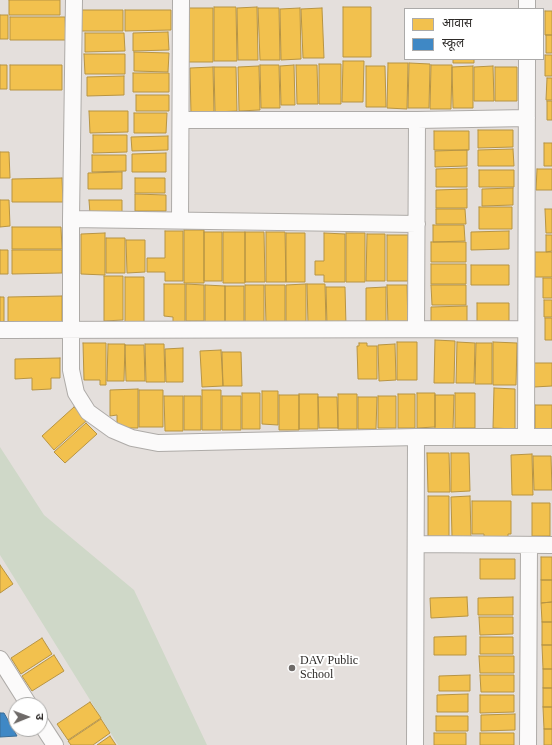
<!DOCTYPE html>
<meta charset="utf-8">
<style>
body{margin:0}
#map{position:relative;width:552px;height:745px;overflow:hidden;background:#e4dfdc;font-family:Georgia,"Noto Sans Devanagari",serif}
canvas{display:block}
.legend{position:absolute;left:404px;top:8px;width:140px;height:52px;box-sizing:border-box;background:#fff;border:1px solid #abaaa9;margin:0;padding:5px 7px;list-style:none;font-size:12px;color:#2e2b29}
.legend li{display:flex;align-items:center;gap:8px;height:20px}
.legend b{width:20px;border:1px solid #abaaa9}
.north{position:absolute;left:8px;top:697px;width:40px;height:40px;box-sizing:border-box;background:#fff;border:1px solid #abaaa9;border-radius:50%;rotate:89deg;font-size:11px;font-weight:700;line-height:16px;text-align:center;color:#2e2b29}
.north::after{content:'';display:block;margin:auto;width:14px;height:18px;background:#6e6a68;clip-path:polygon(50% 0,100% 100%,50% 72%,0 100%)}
</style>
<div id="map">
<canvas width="552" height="745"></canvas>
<ul class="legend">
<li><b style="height:11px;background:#f2c14e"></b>आवास</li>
<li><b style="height:11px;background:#3f88c5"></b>स्कूल</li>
</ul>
<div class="north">उ</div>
</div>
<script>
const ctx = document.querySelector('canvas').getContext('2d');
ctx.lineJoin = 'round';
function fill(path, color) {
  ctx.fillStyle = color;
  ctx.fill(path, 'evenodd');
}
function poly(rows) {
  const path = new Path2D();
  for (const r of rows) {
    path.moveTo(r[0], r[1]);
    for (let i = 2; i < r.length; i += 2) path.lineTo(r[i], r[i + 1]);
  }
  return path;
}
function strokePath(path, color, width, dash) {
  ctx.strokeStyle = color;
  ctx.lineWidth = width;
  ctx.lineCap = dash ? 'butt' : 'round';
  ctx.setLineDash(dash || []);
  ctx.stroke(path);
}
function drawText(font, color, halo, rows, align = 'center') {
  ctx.font = font + ' Georgia,serif';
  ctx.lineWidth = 4;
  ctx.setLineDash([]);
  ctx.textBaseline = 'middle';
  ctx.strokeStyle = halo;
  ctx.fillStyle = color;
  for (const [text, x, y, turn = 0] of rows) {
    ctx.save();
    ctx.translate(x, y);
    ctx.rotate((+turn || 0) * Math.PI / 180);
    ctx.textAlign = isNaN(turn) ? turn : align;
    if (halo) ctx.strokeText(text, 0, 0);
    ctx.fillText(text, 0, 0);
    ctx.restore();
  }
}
fill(poly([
 [0,447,44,515,134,590,207,745,118,745,0,555]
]), '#cfd8c8');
const homes = poly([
 [9,0,60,0,60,15,9,15,9,0],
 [214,7,236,7,237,61,214,61,214,7],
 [257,7,258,60,238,60,237,8,257,7],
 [343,7,371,7,371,57,343,57,343,7],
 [185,8,213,8,213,62,185,62,185,8],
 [258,8,279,8,280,60,260,60,258,8],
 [300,8,301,59,281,60,280,9,300,8],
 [322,8,324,58,303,58,301,9,322,8],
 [81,10,123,10,123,31,81,31,81,10],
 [125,10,171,10,171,30,125,31,125,10],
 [545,11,552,11,552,35,545,35,545,11],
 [0,15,8,15,8,39,0,39,0,15],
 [10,17,65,17,66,40,10,40,10,17],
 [168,32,169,50,133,51,133,33,168,32],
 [85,33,124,33,125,51,85,52,85,33],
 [546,35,552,35,552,53,546,53,546,35],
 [134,52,169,53,168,72,134,71,134,52],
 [84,54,125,54,125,74,85,74,84,54],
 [545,55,552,55,552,76,545,76,545,55],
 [453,59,474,59,474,63,453,63,453,59],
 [343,61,364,61,363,102,342,102,343,61],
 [388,63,408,63,407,109,387,108,388,63],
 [409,63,430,64,429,108,408,108,409,63],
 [319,64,341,64,341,104,319,104,319,64],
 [0,65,7,65,7,89,0,89,0,65],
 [10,65,62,65,62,90,10,90,10,65],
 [260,65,279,65,280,108,261,108,260,65],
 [294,65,295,105,281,105,280,66,294,65],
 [296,65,317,65,318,104,297,104,296,65],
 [431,65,452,65,451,109,430,109,431,65],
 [259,66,260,110,239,111,238,67,259,66],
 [366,66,385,66,386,107,366,107,366,66],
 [473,66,473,108,453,108,452,67,473,66],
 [493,66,494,101,474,101,474,67,493,66],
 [213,67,214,114,191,115,190,68,213,67],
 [214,67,236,67,237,111,215,112,214,67],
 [495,67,517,67,517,101,495,101,495,67],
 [133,73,169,73,169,92,133,92,133,73],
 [124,76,124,95,87,96,87,77,124,76],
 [547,78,552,78,552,100,546,100,547,78],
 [136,95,169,95,169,111,136,111,136,95],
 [547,101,552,101,552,120,547,120,547,101],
 [89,111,128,111,128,132,90,133,89,111],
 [134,113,167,113,166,133,134,133,134,113],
 [478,130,513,130,513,147,478,148,478,130],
 [434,131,469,131,469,150,434,150,434,131],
 [93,135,127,135,127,152,93,153,93,135],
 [168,136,168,150,132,151,131,137,168,136],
 [544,143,552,143,552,166,544,166,544,143],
 [513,149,514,166,478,166,478,150,513,149],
 [467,150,467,166,435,167,435,151,467,150],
 [0,152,9,152,10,178,0,178,0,152],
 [166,153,166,172,132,172,132,154,166,153],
 [92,155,126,155,126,171,92,172,92,155],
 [467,168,467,187,436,187,436,169,467,168],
 [537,169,552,169,552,190,536,190,537,169],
 [479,170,514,170,514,187,479,187,479,170],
 [122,172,122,189,88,189,88,173,122,172],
 [62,178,63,202,12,202,12,179,62,178],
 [135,178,165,178,165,193,135,193,135,178],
 [513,188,513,205,482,206,482,189,513,188],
 [467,189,467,208,436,208,436,190,467,189],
 [135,194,166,195,166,211,135,211,135,194],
 [0,200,9,200,10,226,0,227,0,200],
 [89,200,122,200,122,213,90,214,89,200],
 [479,207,512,207,512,229,479,229,479,207],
 [436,209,465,209,466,224,436,224,436,209],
 [545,209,552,209,552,233,546,233,545,209],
 [433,225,464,225,465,241,433,242,433,225],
 [12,227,61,227,62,249,12,249,12,227],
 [184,230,204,230,204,283,184,283,184,230],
 [165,231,183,231,183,281,165,281,165,272,147,272,147,258,165,258,165,231],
 [509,231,509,249,471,250,471,232,509,231],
 [204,232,222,232,222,281,204,281,204,232],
 [223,232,245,232,245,283,223,283,223,232],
 [245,232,264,232,265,282,245,282,245,232],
 [266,232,285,232,286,282,266,282,266,232],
 [105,233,105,275,81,274,81,234,105,233],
 [286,233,305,233,305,282,286,282,286,233],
 [324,233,345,234,345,282,324,282,324,275,315,275,315,261,324,261,324,233],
 [346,233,365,233,365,282,346,282,346,233],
 [367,234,385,234,385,281,366,281,367,234],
 [387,235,408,235,408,281,387,281,387,235],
 [546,235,552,235,552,251,546,252,546,235],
 [106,238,125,238,125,273,106,273,106,238],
 [126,240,145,240,145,272,127,273,126,240],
 [431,242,466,242,466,262,431,262,431,242],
 [0,250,8,250,8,274,0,274,0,250],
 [12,250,62,250,62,273,12,274,12,250],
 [535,252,552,252,552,277,535,277,535,252],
 [431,264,466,264,466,284,431,284,431,264],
 [471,265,509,265,509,285,471,285,471,265],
 [104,276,123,276,123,320,104,321,104,276],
 [125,277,144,277,144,322,125,322,125,277],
 [543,278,552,278,552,298,543,298,543,278],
 [164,284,185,284,185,324,173,324,173,317,164,316,164,284],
 [186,284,204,285,204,321,186,321,186,284],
 [306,284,306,324,286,324,286,285,306,284],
 [307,284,325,284,326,324,308,324,307,284],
 [205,285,225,286,225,324,205,324,205,285],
 [245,285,264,285,264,324,245,324,245,285],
 [265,285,285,285,285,324,266,324,265,285],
 [387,285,407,285,408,326,388,326,387,285],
 [431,285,466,285,466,305,432,305,431,285],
 [225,286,244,286,244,323,225,323,225,286],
 [326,287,345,287,346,326,327,326,326,287],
 [386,287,386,324,366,325,366,288,386,287],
 [62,296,62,327,8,327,8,297,62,296],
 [0,297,4,297,4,322,0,322,0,297],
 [544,300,552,300,552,317,544,317,544,300],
 [477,303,509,303,509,323,477,323,477,303],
 [467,306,467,322,431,323,431,307,467,306],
 [545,318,552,318,552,340,545,340,545,318],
 [435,340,455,341,454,383,434,383,435,340],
 [397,342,417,342,417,380,397,380,397,342],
 [457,342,475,343,474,383,456,383,457,342],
 [493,342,517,343,516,385,493,385,493,342],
 [83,343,106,343,106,385,100,385,100,380,84,380,83,343],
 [359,343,367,343,367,346,377,346,377,379,358,379,357,346,359,346,359,343],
 [476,343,492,343,492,384,475,384,476,343],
 [108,344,125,344,124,381,107,381,108,344],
 [145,344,164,344,165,382,146,382,145,344],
 [395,344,396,380,379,381,378,345,395,344],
 [125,345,144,345,145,381,126,381,125,345],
 [183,348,183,382,166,382,165,349,183,348],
 [221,350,223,386,202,387,200,351,221,350],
 [222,352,241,352,242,386,223,386,222,352],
 [60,358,60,378,51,378,51,389,32,390,32,378,15,379,15,359,60,358],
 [534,363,552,363,552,386,534,387,534,363],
 [494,388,515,389,515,429,493,428,494,388],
 [138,389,138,428,117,428,117,415,110,416,110,390,138,389],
 [139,390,163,390,163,427,139,427,139,390],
 [202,390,221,390,221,430,202,430,202,390],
 [262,391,278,391,278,425,262,424,262,391],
 [242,393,260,393,260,429,242,429,242,393],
 [417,393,435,393,435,427,417,428,417,393],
 [455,393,475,393,475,428,455,428,455,393],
 [299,394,318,394,318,429,299,429,299,394],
 [338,394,357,394,357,429,338,429,338,394],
 [398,394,415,394,415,428,398,428,398,394],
 [279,395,299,395,299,430,279,430,279,395],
 [435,395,454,395,453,429,435,429,435,395],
 [164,396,183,396,183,431,165,431,164,396],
 [184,396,201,396,201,430,184,430,184,396],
 [222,396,241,396,241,430,222,430,222,396],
 [378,396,396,396,396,428,378,428,378,396],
 [318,397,337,397,338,428,319,428,318,397],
 [358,397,377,397,376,429,358,429,358,397],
 [535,405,552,405,552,430,535,430,535,405],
 [74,407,87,420,54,450,42,436,74,407],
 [86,423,97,434,65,463,54,452,86,423],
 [427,453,449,453,450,492,428,492,427,453],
 [451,453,469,453,470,491,451,492,451,453],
 [532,454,533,495,512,495,511,455,532,454],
 [533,456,551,456,552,490,534,490,533,456],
 [428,496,449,496,449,538,428,538,428,496],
 [470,496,471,537,452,537,451,497,470,496],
 [472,501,511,501,511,534,508,534,508,541,484,541,484,534,472,534,472,501],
 [532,503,550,503,550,536,532,536,532,503],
 [541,557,552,557,552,580,541,580,541,557],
 [480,559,515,559,515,579,480,579,480,559],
 [0,565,13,584,0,593,0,565],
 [541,580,552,580,552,602,541,603,541,580],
 [467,597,468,616,431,618,430,598,467,597],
 [513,597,513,615,478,615,478,598,513,597],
 [552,602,552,622,542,622,541,603,552,602],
 [479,617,513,617,513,634,480,635,479,617],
 [542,622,552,622,552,645,542,645,542,622],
 [466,636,466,655,434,655,434,637,466,636],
 [480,637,513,637,513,654,480,654,480,637],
 [42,638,52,654,21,674,11,658,42,638],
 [542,645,552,645,552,669,543,669,542,645],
 [54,655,64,671,32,691,22,676,54,655],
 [479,656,514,656,514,673,480,673,479,656],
 [543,669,552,669,552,688,543,688,543,669],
 [470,675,470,691,439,691,439,676,470,675],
 [480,675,514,675,514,692,481,692,480,675],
 [543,688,552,688,552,707,543,707,543,688],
 [468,694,468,712,437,712,437,695,468,694],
 [480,695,514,695,514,712,480,713,480,695],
 [90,702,101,718,68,740,57,724,90,702],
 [543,707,552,707,552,729,544,729,543,707],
 [515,714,515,730,481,731,481,715,515,714],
 [436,716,468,716,468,731,436,731,436,716],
 [101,719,110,733,93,745,71,745,68,741,101,719],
 [544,729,552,729,552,745,544,745,544,729],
 [434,733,466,733,466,745,434,745,434,733],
 [480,733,514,733,514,745,480,745,480,733],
 [110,736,116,745,97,745,110,736]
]);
fill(homes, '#f2c14e');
strokePath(homes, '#b79443', 1);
const schools = poly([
 [0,713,4,713,17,736,0,737,0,713]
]);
fill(schools, '#3f88c5');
strokePath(schools, '#3a6c96', 1);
const street = poly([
 [74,0,71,219,71,370,76,393,88,412,113,430,132,438,158,443,416,437,552,437],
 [527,9,527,0],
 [181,120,417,120,527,118],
 [71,219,417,224],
 [180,220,181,0],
 [416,329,417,120],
 [0,330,526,329],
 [526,436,527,59],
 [416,544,552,545],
 [0,659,29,705],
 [40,722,55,745],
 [415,745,416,437],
 [528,745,529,545]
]);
strokePath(street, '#aeaba8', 18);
strokePath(street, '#fbfafa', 16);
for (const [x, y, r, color] of [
 [292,668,4,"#6e6a68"]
]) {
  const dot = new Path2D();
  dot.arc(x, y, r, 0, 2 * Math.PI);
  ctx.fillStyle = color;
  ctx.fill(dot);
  strokePath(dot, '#fff', 1.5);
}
drawText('12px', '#2e2b29', '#fff', [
 ["DAV Public",300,661],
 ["School",300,675]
], 'left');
</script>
